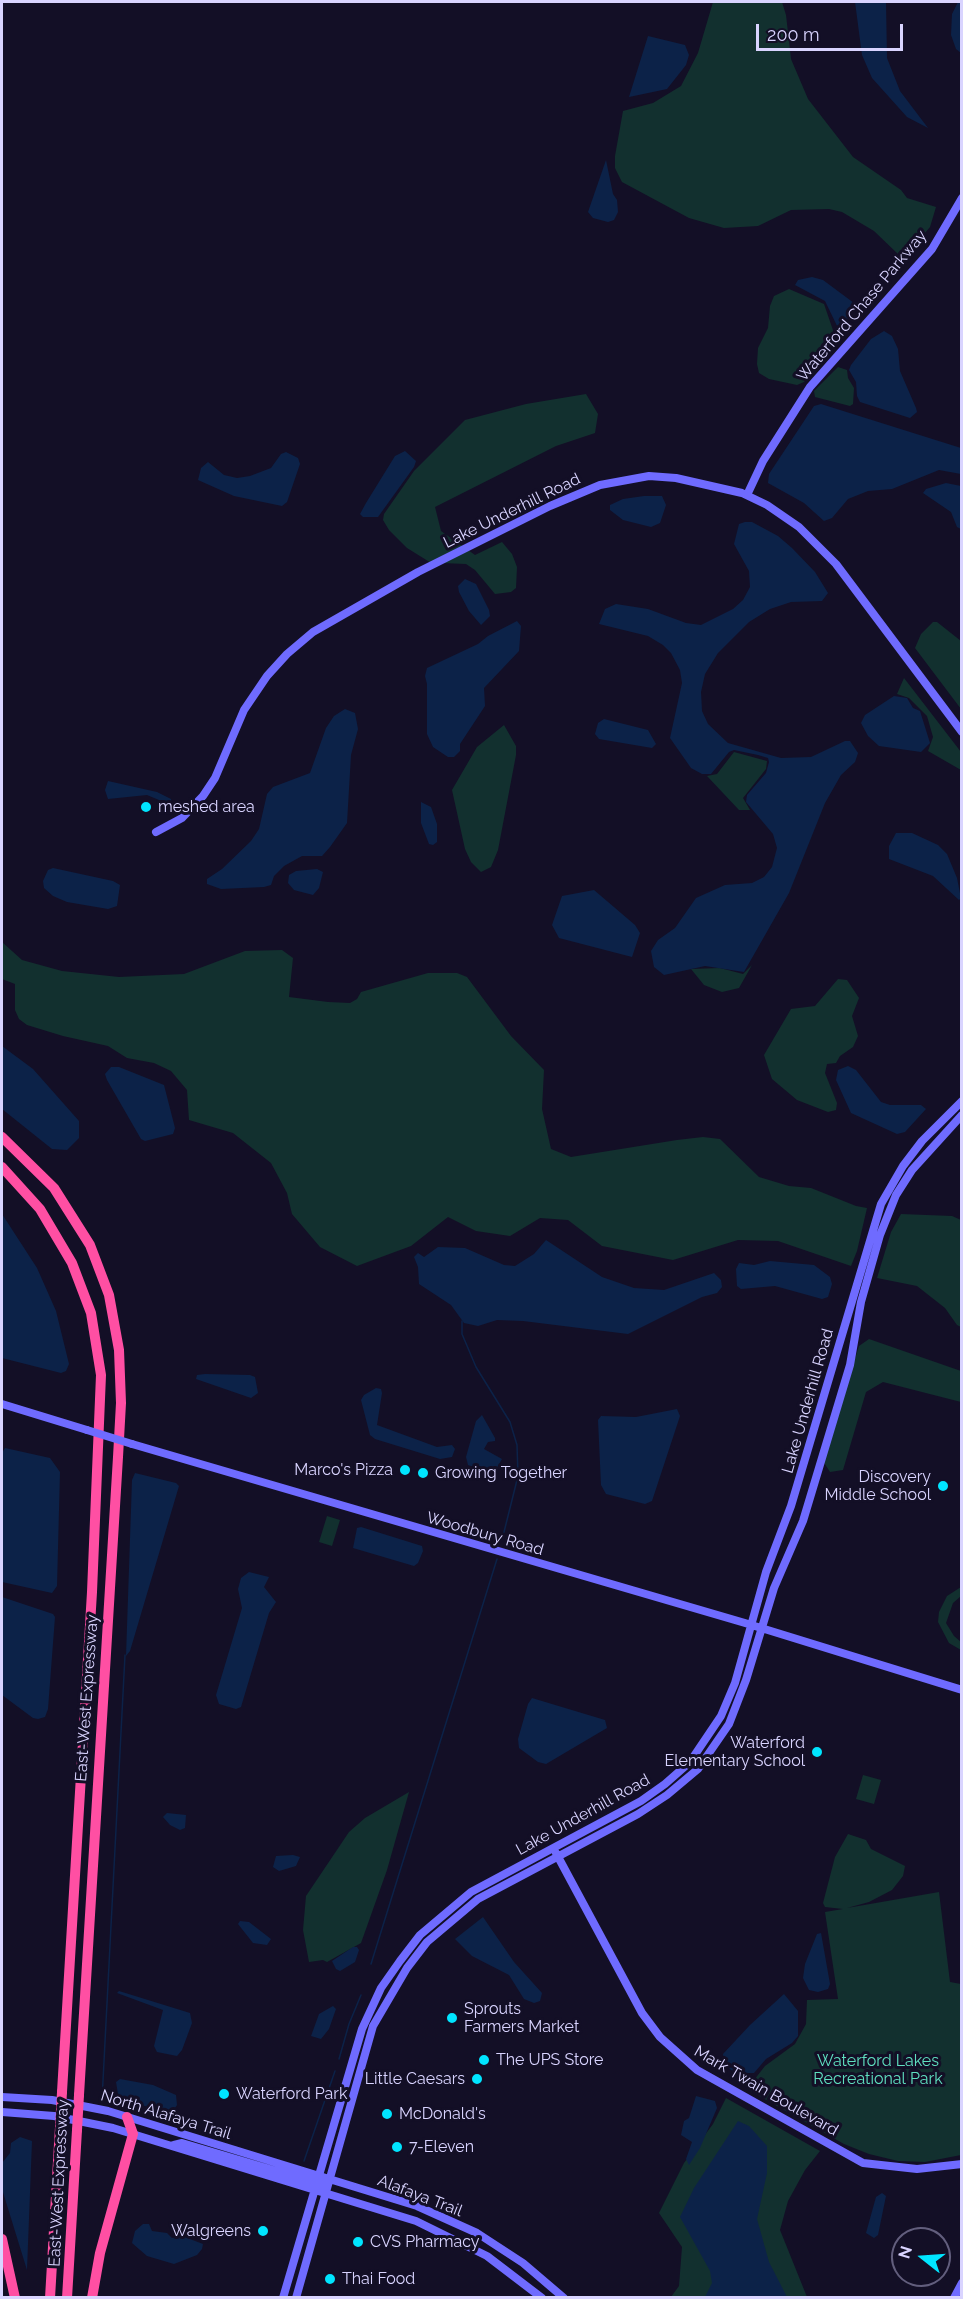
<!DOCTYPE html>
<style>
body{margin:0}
#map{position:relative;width:963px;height:2299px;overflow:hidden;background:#130f26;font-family:Raleway,sans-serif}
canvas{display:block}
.frame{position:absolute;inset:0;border:3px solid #d9d4ff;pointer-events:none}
.north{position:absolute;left:891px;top:2227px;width:60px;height:60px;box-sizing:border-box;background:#130f26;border:2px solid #625e7d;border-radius:50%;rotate:287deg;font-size:16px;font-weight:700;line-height:24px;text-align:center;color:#d9d4ff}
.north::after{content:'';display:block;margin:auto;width:21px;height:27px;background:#00e5ff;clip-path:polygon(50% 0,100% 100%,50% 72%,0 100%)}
.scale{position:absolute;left:756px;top:24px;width:147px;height:27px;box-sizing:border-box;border:3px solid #d9d4ff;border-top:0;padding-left:8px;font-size:18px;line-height:21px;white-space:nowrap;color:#d9d4ff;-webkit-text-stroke:4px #130f26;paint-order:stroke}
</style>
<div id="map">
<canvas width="963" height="2299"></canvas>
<div class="frame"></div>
<div class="north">N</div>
<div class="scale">200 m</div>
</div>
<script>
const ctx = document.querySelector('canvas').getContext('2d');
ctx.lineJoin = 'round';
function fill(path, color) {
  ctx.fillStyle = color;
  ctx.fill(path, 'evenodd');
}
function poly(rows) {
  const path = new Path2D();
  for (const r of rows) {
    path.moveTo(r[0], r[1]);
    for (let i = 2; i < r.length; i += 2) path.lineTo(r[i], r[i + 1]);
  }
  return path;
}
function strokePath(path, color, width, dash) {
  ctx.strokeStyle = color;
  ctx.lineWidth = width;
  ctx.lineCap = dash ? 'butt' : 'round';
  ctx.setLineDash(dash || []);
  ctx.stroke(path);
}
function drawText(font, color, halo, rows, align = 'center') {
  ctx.font = font + ' Raleway,sans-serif';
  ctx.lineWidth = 6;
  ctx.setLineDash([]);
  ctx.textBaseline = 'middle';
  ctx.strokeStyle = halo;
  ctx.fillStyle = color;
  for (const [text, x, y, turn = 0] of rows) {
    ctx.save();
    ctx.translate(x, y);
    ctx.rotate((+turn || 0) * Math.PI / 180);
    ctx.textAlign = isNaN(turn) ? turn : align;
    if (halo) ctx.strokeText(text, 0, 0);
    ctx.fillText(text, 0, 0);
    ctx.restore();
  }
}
fill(poly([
 [713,2,782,2,786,15,791,59,808,99,853,157,901,190,907,198,936,207,930,227,915,245,899,255,874,231,842,212,829,209,791,210,758,226,724,228,689,218,622,182,615,168,615,156,623,111,653,103,681,86,698,53],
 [789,289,824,304,836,339,832,351,804,382,797,385,769,379,759,373,757,364,758,348,768,328,770,306,774,296],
 [838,367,847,370,848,378,854,388,853,404,850,406,815,397,814,391],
 [586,394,598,414,595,433,556,446,435,507,441,531,475,555,502,542,512,554,517,567,516,588,511,592,495,594,475,570,466,564,442,563,436,566,407,548,389,530,383,520,384,514,414,471,465,420,526,404],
 [933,622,937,622,961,641,961,709,915,648,921,634],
 [904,678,961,752,961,770,928,751,933,737,927,716,909,698,897,694],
 [504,725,516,746,516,755,498,850,491,867,481,872,471,862,465,849,452,790,477,747],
 [734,752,767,761,766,769,743,798,750,810,739,810,707,776,717,774],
 [2,942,22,960,62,971,119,977,184,974,245,951,282,950,293,958,289,997,328,1002,350,1003,357,999,361,992,428,973,457,973,467,977,511,1036,544,1070,542,1109,551,1149,571,1157,677,1140,703,1137,720,1139,759,1177,789,1186,811,1188,856,1206,867,1208,857,1251,851,1266,778,1241,738,1240,673,1260,602,1246,568,1220,540,1218,510,1236,476,1231,448,1217,411,1246,357,1266,320,1247,292,1214,287,1193,271,1163,233,1133,189,1120,187,1090,171,1071,154,1063,127,1058,108,1046,63,1036,27,1025,19,1019,15,1010,15,984,2,979],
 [752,965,739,988,722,992,704,985,691,969,720,968,743,974],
 [838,979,847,980,859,998,852,1016,858,1036,853,1047,840,1056,836,1063,827,1064,825,1073,837,1103,836,1110,828,1112,797,1100,772,1079,764,1055,791,1009,815,1006],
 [901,1214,952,1216,961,1220,961,1327,957,1325,945,1308,917,1286,877,1278,891,1232],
 [869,1339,961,1371,961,1402,883,1382,866,1392,843,1470,830,1472,823,1461,859,1346],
 [327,1516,340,1520,332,1546,319,1542],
 [961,1587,961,1596,953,1603,946,1623,954,1636,961,1642,961,1650,949,1643,938,1622,939,1612,947,1596],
 [863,1775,881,1780,874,1804,856,1799],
 [409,1792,387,1870,361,1943,327,1962,323,1960,309,1962,303,1930,306,1896,349,1832,365,1818],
 [848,1834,866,1840,871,1849,905,1866,903,1876,892,1890,869,1902,847,1908,939,1892,950,1982,961,1984,961,2155,925,2162,898,2161,869,2154,844,2144,747,2089,765,2066,795,2044,806,2024,807,2000,838,1999,825,1912,843,1909,825,1907,823,1903,835,1857],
 [726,2098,820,2151,805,2170,788,2201,780,2230,807,2297,671,2297,679,2286,682,2247,659,2213,684,2163,713,2124]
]), '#12302f');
fill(poly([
 [855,2,886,2,887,58,900,91,928,128,907,117,872,78,862,55],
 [958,2,961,2,961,53,956,49,951,35,952,14],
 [648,36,685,45,689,55,686,65,667,89,629,97],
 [606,160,613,194,617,200,618,212,614,220,608,222,593,218,588,212],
 [812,277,823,280,858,306,839,330,825,301,795,285,798,280],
 [884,331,892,336,898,349,900,371,916,408,917,412,910,418,860,402,857,396,856,382,849,370,851,365,871,339],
 [821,404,961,448,961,474,939,470,892,489,868,491,848,499,832,518,824,521,804,503,768,483,769,474,814,406],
 [405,451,416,461,414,467,378,517,363,517,360,514,366,503,395,456],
 [286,452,298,458,300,464,287,502,282,506,234,496,198,480,201,468,208,462,224,475,237,478,250,476,271,468,281,454],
 [946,483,961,486,961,529,957,527,951,512,923,493,926,489],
 [644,496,662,496,666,505,660,523,651,527,623,520,610,510,610,505,623,499],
 [745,522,752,522,778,536,792,548,815,572,828,593,822,601,791,602,770,609,749,622,718,653,705,674,701,692,702,711,708,724,728,743,781,758,811,757,845,741,850,741,858,753,855,762,841,775,825,803,789,893,744,972,705,966,664,975,654,967,651,951,658,940,675,928,696,898,725,885,752,883,764,877,772,867,777,848,773,834,746,802,747,795,766,773,769,762,768,758,758,755,734,750,729,752,711,774,702,774,691,768,670,738,682,683,680,670,671,653,663,645,648,636,599,624,605,609,616,604,648,609,686,623,701,625,733,609,743,600,750,587,749,571,734,544,739,524],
 [465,579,476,584,489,610,490,616,481,625,469,611,459,592,458,586],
 [517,621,521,626,519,651,484,688,485,706,460,744,460,751,454,757,448,757,433,747,427,734,427,684,425,676,427,668,478,644,488,636],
 [894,696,907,698,913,708,920,711,930,743,921,752,879,746,868,736,861,723,865,715],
 [345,709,355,713,358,729,351,755,347,823,330,847,322,856,302,856,284,866,274,876,271,885,264,887,221,889,207,884,207,879,222,869,251,841,259,829,267,794,273,787,310,773,326,728,334,716],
 [604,719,648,730,656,744,652,748,599,739,595,734,598,723],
 [108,781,157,792,171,799,172,809,162,812,159,800,147,795,108,799,105,790],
 [421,802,431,807,437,824,437,842,433,845,429,844,421,823],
 [896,833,912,833,938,845,947,854,957,878,961,898,959,900,933,876,889,859,889,846],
 [53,868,113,881,120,885,117,906,108,909,67,902,53,896,44,888,43,881,48,870],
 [317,869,323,872,319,888,313,895,294,890,288,883,289,875,296,871],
 [594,890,635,925,640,933,632,957,559,938,552,925,562,896],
 [2,1046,33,1069,79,1121,79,1138,67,1150,52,1149,2,1109],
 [848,1066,856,1070,881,1102,890,1105,921,1105,926,1109,905,1132,897,1134,851,1113,836,1080,838,1070],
 [111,1067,119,1067,164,1085,175,1128,173,1134,145,1141,141,1139,107,1080,105,1074],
 [2,1214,37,1268,56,1311,69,1364,66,1371,61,1373,2,1358],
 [546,1240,602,1277,634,1288,664,1290,714,1273,721,1280,722,1287,717,1293,702,1297,628,1334,523,1321,497,1320,478,1326,464,1323,451,1305,419,1284,418,1267,414,1257,418,1253,424,1257,438,1247,465,1248,504,1265,515,1266,534,1254],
 [770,1261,814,1265,830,1277,832,1284,828,1297,822,1299,775,1286,741,1289,737,1286,736,1269,739,1263,754,1265],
 [205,1374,250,1375,255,1377,258,1393,251,1398,196,1379,197,1375],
 [376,1388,381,1389,382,1393,377,1425,437,1447,452,1445,455,1449,452,1457,440,1459,375,1439,370,1435,361,1400,364,1395],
 [677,1409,680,1416,652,1501,645,1504,606,1494,601,1485,598,1420,601,1416,636,1417],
 [482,1415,495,1438,495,1441,488,1442,484,1449,502,1459,496,1470,471,1466,468,1465,466,1457,476,1421],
 [5,1448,50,1458,60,1472,57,1586,52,1593,2,1582,2,1453],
 [135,1473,176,1483,179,1486,130,1651,126,1656,132,1480],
 [361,1527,422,1546,423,1551,418,1563,414,1566,353,1548,357,1528],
 [249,1572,269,1577,264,1587,276,1602,269,1613,241,1707,236,1709,219,1704,216,1695,242,1608,238,1589,241,1578],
 [2,1597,53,1614,55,1617,48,1709,45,1717,38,1719,33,1718,2,1695],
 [532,1698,605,1720,607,1728,546,1764,538,1762,519,1748,518,1739,528,1704],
 [167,1813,186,1815,185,1828,180,1830,170,1825,163,1817],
 [293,1855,300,1857,296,1866,279,1871,273,1867,276,1856],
 [483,1917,514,1962,542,1993,540,2001,534,2003,524,1999,509,1975,472,1956,455,1939],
 [240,1921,249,1922,271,1939,267,1945,253,1943,238,1924],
 [821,1933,830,1984,828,1989,818,1992,809,1990,803,1978,805,1964,817,1934],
 [353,1947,357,1947,359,1950,355,1962,340,1971,336,1969,332,1961],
 [119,1991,190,2013,192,2023,182,2050,177,2056,157,2052,154,2046,163,2010,117,1993],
 [784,1994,798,2011,798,2036,792,2043,766,2059,754,2073,735,2073,724,2064,723,2054,750,2025],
 [333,2006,336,2009,329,2029,321,2039,311,2036,319,2014],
 [120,2079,153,2085,176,2095,177,2105,172,2113,133,2103,118,2094,116,2082],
 [696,2096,715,2101,717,2108,700,2148,689,2165,686,2159,692,2142,681,2135,684,2121,689,2118],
 [738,2121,749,2126,767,2146,767,2173,757,2219,769,2262,787,2297,705,2297,712,2283,710,2271,680,2217,694,2188],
 [20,2137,32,2141,27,2270,2,2189,2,2163,10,2153,11,2143],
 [882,2193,886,2196,878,2235,874,2238,866,2233,876,2197],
 [143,2224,149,2224,152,2231,167,2233,172,2238,182,2236,203,2244,202,2249,197,2255,174,2264,147,2256,132,2243,135,2231]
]), '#0c2248');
strokePath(poly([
 [462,1321,462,1334,476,1367,510,1422,517,1445,518,1476,503,1536],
 [371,1964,497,1559],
 [339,2059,349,2024,361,1995],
 [102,2100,125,1655],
 [304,2161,335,2071]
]), '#0c2248', 1.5);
strokePath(poly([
 [747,495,763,461,810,387,932,249,962,198],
 [156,832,182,818,203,796,215,778,244,710,267,676,287,654,313,632,418,572,550,506,600,485,649,476,676,478,742,493,767,505,799,527,836,564,962,732],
 [2,1404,87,1430],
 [132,1444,745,1623,962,1690],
 [556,1853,642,2013,660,2037,697,2070,863,2163,917,2169,962,2164],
 [2,2097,52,2100,108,2111,417,2206,477,2233,523,2263,564,2298],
 [2,2112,54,2116,113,2128,416,2221,487,2256,542,2298],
 [174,2145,182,2143,327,2186],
 [283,2298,362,2029,381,1988,400,1961,420,1935,471,1892,641,1801,665,1784,690,1762,721,1716,735,1683,766,1572,791,1506,881,1204,903,1166,922,1141,962,1101],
 [296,2298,373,2026,407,1968,427,1942,478,1899,638,1814,667,1795,698,1769,729,1724,746,1680,774,1588,803,1521,850,1365,861,1302,880,1235,896,1195,912,1170,962,1115],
 [954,2298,962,2283]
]), '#6f6bff', 8);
strokePath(poly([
 [2,1137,54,1188,90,1245,109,1295,119,1350,121,1403,118,1457,79,2095],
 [2,1167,40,1209,72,1263,91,1313,101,1375,92,1592,62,2092],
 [2,2239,15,2298],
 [50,2298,60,2127],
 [67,2298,77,2130],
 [92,2298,100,2253,133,2134,127,2117]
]), '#ff4fa3', 10);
strokePath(poly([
 [87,1430,132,1444]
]), '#6f6bff', 8);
strokePath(poly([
 [60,2127,62,2092],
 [77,2130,79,2095]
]), '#ff4fa3', 10);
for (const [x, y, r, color] of [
 [146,807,6,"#00e5ff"],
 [405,1470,6,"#00e5ff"],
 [423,1473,6,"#00e5ff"],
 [943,1486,6,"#00e5ff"],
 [817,1752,6,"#00e5ff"],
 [452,2018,6,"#00e5ff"],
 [484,2060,6,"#00e5ff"],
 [477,2079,6,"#00e5ff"],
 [224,2094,6,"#00e5ff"],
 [387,2114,6,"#00e5ff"],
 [397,2147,6,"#00e5ff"],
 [263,2231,6,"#00e5ff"],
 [358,2242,6,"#00e5ff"],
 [330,2279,6,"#00e5ff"]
]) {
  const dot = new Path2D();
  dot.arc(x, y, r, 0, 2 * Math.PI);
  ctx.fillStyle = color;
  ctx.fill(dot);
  strokePath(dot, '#130f26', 2);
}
drawText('16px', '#d9d4ff', '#130f26', [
 ["Waterford Chase Parkway",862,306,-50],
 ["Lake Underhill Road",512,511,-26],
 ["Lake Underhill Road",808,1401,-74],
 ["Woodbury Road",485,1534,16],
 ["East-West Expressway",87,1698,-86],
 ["Lake Underhill Road",583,1815,-29],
 ["Mark Twain Boulevard",766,2091,30],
 ["North Alafaya Trail",166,2115,17],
 ["East-West Expressway",59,2183,-87],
 ["Alafaya Trail",420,2196,21]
]);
drawText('16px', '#d9d4ff', '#130f26', [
 ["meshed area",158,807],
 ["Marco's Pizza",393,1470,"right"],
 ["Growing Together",435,1473],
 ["Discovery",931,1477,"right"],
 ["Middle School",931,1495,"right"],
 ["Waterford",805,1743,"right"],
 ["Elementary School",805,1761,"right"],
 ["Sprouts",464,2009],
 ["Farmers Market",464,2027],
 ["The UPS Store",496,2060],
 ["Little Caesars",465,2079,"right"],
 ["Waterford Park",236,2094],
 ["McDonald's",399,2114],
 ["7-Eleven",409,2147],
 ["Walgreens",251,2231,"right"],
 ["CVS Pharmacy",370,2242],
 ["Thai Food",342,2279]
], 'left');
drawText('16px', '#5fe0c0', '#130f26', [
 ["Waterford Lakes",878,2061],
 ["Recreational Park",878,2079]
]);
</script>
